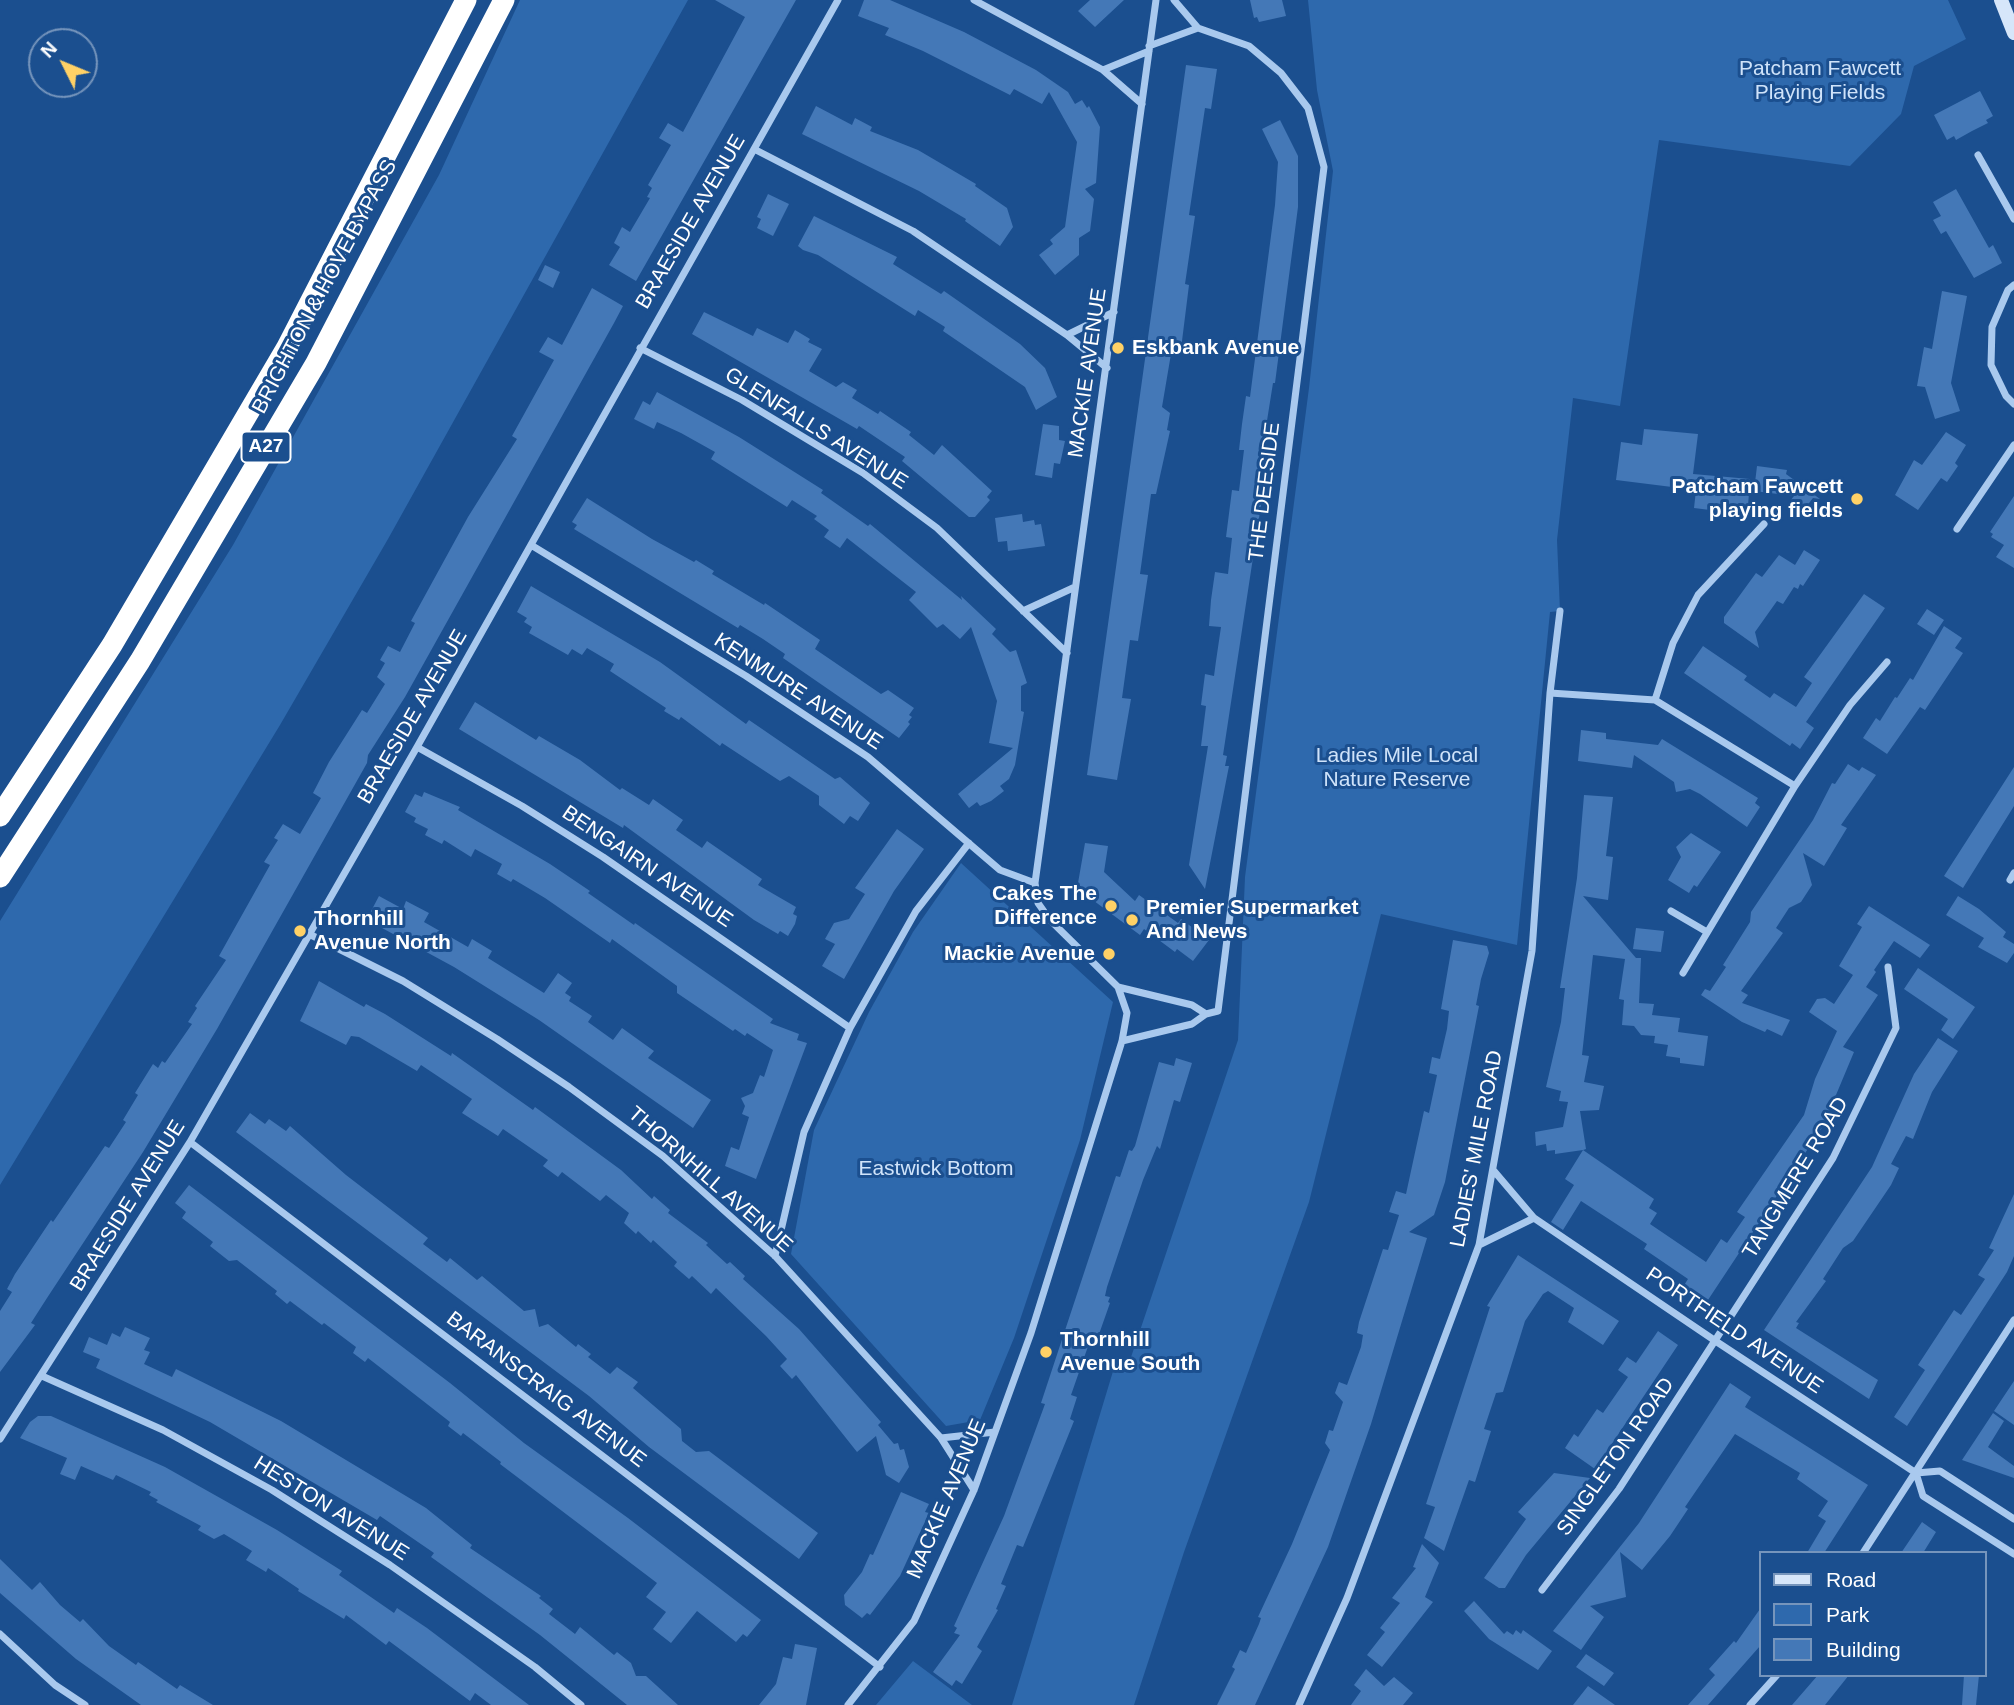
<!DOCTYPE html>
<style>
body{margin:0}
#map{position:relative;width:2014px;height:1705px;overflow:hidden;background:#1b4f8f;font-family:Arial,sans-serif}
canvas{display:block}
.legend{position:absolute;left:1759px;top:1551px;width:228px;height:126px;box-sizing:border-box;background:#1b4f8f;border:2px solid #7695bc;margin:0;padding:9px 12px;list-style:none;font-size:21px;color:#fff}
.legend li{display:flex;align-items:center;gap:14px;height:35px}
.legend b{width:35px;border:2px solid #7695bc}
.north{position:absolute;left:28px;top:28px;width:70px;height:70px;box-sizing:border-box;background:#1b4f8f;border:2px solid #7695bc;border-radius:50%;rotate:313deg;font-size:19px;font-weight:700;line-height:28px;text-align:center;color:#fff}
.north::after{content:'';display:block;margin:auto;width:24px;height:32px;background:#ffd166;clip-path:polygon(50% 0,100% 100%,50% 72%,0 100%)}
</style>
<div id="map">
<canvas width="2014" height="1705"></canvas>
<ul class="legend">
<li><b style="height:9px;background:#d6e6fa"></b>Road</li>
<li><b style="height:19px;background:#2e69ad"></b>Park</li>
<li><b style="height:19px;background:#4478b7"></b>Building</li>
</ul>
<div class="north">N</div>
</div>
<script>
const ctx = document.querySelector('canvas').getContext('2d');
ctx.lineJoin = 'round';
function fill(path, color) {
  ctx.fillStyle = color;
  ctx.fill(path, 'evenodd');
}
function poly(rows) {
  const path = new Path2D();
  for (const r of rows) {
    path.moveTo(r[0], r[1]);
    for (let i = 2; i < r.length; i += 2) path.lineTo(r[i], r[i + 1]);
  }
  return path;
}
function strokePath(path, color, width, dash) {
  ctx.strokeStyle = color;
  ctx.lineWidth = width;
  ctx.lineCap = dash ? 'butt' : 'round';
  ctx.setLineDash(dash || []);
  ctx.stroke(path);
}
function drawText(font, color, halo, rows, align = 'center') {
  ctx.font = font + ' Arial,sans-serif';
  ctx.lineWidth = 6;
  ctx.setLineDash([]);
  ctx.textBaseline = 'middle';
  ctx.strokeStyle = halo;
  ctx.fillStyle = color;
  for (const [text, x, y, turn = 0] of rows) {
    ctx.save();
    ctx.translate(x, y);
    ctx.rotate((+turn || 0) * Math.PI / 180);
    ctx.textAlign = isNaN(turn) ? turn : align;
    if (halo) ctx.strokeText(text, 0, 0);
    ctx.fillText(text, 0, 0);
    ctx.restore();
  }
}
fill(poly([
 [520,0,688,0,388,539,280,725,0,1185,0,921,233,545,439,175],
 [1308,0,1948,0,1966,39,1914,66,1901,114,1850,166,1659,140,1620,406,1573,398,1557,540,1560,611,1550,612,1517,945,1381,914,1309,1202,1184,1552,1134,1705,1012,1705,1114,1368,1126,1372,1238,1040,1245,877,1309,388,1333,171,1317,90],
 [961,863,1113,1002,1080,1140,1014,1338,980,1420,946,1426,791,1254,814,1130,869,1012,913,932],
 [913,1661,972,1705,876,1705]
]), '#2e69ad');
fill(poly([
 [715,0,796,0,636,281,609,265,620,247,614,243,622,227,630,232,650,198,647,197,652,188,648,185,671,145,659,138,668,123,683,132,745,17],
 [864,0,890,0,964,32,1036,70,1068,92,1075,104,1082,100,1087,108,1089,106,1100,127,1096,183,1085,189,1094,199,1090,231,1079,238,1079,255,1055,275,1039,255,1053,244,1050,240,1065,227,1077,142,1049,92,1042,104,1014,89,1010,95,923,51,885,35,889,28,858,16],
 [1090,0,1124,0,1095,27,1078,11],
 [1250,0,1282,0,1286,16,1259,22,1257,17,1254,18],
 [1186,65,1217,69,1211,109,1205,108,1189,215,1195,216,1185,284,1189,285,1181,349,1172,348,1162,407,1170,413,1167,430,1170,431,1156,494,1151,494,1140,574,1148,575,1138,641,1130,640,1122,698,1131,699,1117,780,1087,775],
 [1980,91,1993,116,1986,120,1988,123,1972,131,1956,140,1954,136,1947,140,1934,115],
 [816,106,852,125,855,118,872,127,870,131,918,150,976,184,975,186,1007,208,1013,227,1000,246,965,221,966,219,919,191,802,134],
 [1280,120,1298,156,1298,207,1275,383,1273,383,1266,427,1262,458,1262,469,1266,469,1261,505,1223,755,1227,756,1225,766,1229,766,1205,889,1189,865,1208,746,1201,746,1206,706,1201,705,1205,674,1214,676,1216,661,1221,627,1209,626,1211,600,1215,572,1228,574,1232,538,1226,537,1232,490,1239,491,1244,450,1239,450,1242,424,1246,396,1250,397,1275,205,1278,162,1262,129],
 [1956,189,1989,248,1993,245,2002,263,1974,278,1946,231,1941,234,1933,220,1941,216,1933,202],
 [768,194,789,204,773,236,757,228,761,219,757,217],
 [814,216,897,257,893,264,941,294,944,291,1020,344,1045,368,1057,397,1036,410,1025,387,943,331,945,327,918,310,915,316,818,255,803,250,798,246],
 [545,265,560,272,553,288,538,280],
 [592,288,623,306,614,323,405,697,368,755,367,763,217,1029,143,1152,47,1298,31,1323,35,1325,0,1372,0,1311,12,1292,7,1289,15,1274,51,1220,53,1222,105,1146,109,1148,126,1122,123,1120,138,1095,135,1093,153,1064,158,1068,162,1061,165,1063,192,1024,188,1022,197,1008,195,1006,226,960,219,956,270,865,264,862,278,840,274,838,283,824,300,834,321,798,313,793,329,762,362,710,367,713,385,684,377,677,385,663,380,660,388,646,400,652,415,623,411,621,468,517,517,439,512,436,554,360,539,352,548,337,562,345],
 [1942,291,1967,296,1951,383,1960,411,1935,419,1925,387,1917,386,1924,347,1932,349],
 [704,312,753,336,757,328,788,343,795,330,810,339,808,342,822,349,809,371,836,387,843,382,857,390,852,398,878,414,880,411,911,432,909,435,934,455,942,445,992,491,987,497,990,500,975,517,969,517,902,461,905,457,859,426,857,429,692,334],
 [657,392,739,437,823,490,821,493,868,526,870,524,962,600,961,596,996,629,992,634,1010,652,1016,650,1027,683,1021,686,1021,711,1024,712,1015,765,1009,779,1000,786,1004,791,991,801,980,806,977,802,969,808,958,794,1013,748,989,743,997,701,971,627,960,639,943,624,937,628,909,600,916,592,847,538,840,548,824,537,829,530,814,519,817,516,792,500,787,507,711,459,715,452,681,433,657,422,654,429,634,419,643,401,650,405],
 [1043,424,1059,426,1059,440,1065,441,1060,464,1054,463,1052,478,1035,475],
 [1644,429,1698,434,1693,474,1750,479,1748,506,1719,504,1718,511,1694,508,1696,490,1616,480,1621,442,1642,445],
 [1946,432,1966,445,1955,463,1958,466,1947,482,1941,478,1918,510,1895,495,1914,460,1922,465],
 [1757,466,1787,470,1786,474,1820,499,1813,498,1799,516,1786,506,1794,496,1754,491],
 [2014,496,2014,568,1996,557,2004,545,1991,537,1993,534,1990,532],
 [587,498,652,539,694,562,696,560,714,571,712,574,764,605,765,603,820,640,815,649,881,694,888,690,914,708,909,715,912,717,908,722,910,724,899,738,783,658,785,654,763,639,740,625,738,628,574,529,577,525,572,522],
 [1022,514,1023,522,1034,520,1035,525,1041,524,1045,546,1008,551,1007,541,998,542,995,518],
 [1804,550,1820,560,1803,586,1800,584,1798,589,1794,587,1783,604,1777,601,1755,632,1759,648,1724,623,1724,617,1756,573,1762,577,1779,555,1795,565],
 [531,586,660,662,746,724,749,720,835,779,840,777,870,803,858,821,850,816,844,824,819,805,819,796,789,776,780,781,722,743,720,746,681,717,679,720,664,711,666,708,610,671,614,664,587,648,582,655,572,649,568,655,529,633,532,627,524,622,527,618,517,612],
 [1864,594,1885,608,1806,722,1814,728,1800,749,1792,743,1790,746,1684,673,1703,646,1747,676,1744,680,1770,698,1774,693,1796,707,1812,683,1804,677],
 [1927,609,1944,620,1934,635,1917,624],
 [1944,626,1962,638,1955,648,1963,653,1925,710,1920,707,1887,754,1863,738,1876,718,1880,721,1895,697,1897,698,1910,678,1913,680],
 [475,702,536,740,539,736,580,760,620,790,622,788,649,805,653,799,683,820,676,830,702,848,707,841,762,879,758,885,796,907,793,914,797,916,795,924,788,936,780,931,778,934,754,920,624,825,623,828,459,729],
 [1581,730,1606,733,1606,739,1658,745,1662,739,1758,798,1755,803,1760,807,1747,827,1700,794,1690,789,1676,792,1674,782,1634,755,1632,768,1578,761],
 [1848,764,1859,771,1862,767,1876,775,1841,825,1847,828,1824,866,1803,853,1812,885,1801,902,1789,908,1776,928,1783,933,1741,991,1748,995,1742,1003,1790,1020,1782,1036,1767,1029,1765,1032,1742,1022,1701,995,1705,989,1710,991,1726,967,1723,965,1750,922,1751,912,1813,820,1832,783,1835,784],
 [2014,767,2014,806,1963,888,1944,876],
 [424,792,460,807,458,810,550,864,590,891,588,893,634,925,635,923,773,1019,770,1023,799,1034,797,1040,807,1043,756,1179,725,1166,731,1147,739,1150,749,1117,742,1114,745,1106,741,1098,753,1093,760,1075,764,1077,773,1050,747,1033,745,1036,735,1029,733,1031,677,993,677,986,612,939,610,943,545,898,513,879,511,882,497,874,502,864,475,849,471,857,444,840,442,844,425,835,428,829,414,822,416,818,405,812,415,794,422,797],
 [1584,795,1613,797,1606,856,1613,857,1608,900,1583,896,1636,958,1641,958,1639,1003,1654,1004,1652,1015,1680,1018,1678,1032,1708,1036,1704,1066,1680,1063,1680,1058,1666,1056,1668,1045,1654,1043,1655,1036,1641,1035,1634,1026,1622,1025,1624,1000,1619,999,1625,959,1593,955,1582,1055,1589,1056,1584,1082,1604,1086,1599,1110,1580,1111,1586,1149,1583,1150,1654,1199,1649,1208,1657,1213,1650,1224,1706,1262,1721,1239,1727,1243,1745,1217,1737,1212,1804,1115,1815,1079,1837,1031,1809,1012,1817,999,1825,998,1834,1004,1853,975,1839,966,1862,927,1857,924,1869,906,1930,945,1920,958,1894,941,1874,970,1876,972,1866,987,1878,995,1843,1047,1854,1052,1823,1126,1704,1306,1681,1290,1688,1279,1644,1249,1647,1244,1581,1201,1563,1230,1551,1222,1574,1185,1565,1179,1583,1150,1555,1154,1555,1150,1547,1151,1546,1144,1536,1146,1535,1132,1563,1127,1568,1102,1559,1101,1561,1091,1546,1087,1561,1022,1565,988,1560,988,1577,878],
 [897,829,924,849,894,891,844,979,822,966,835,944,825,939,834,923,849,919,865,894,855,888],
 [1691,833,1721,852,1697,887,1694,885,1689,893,1668,880,1681,857,1676,847],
 [1085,843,1108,846,1104,872,1135,901,1139,895,1178,923,1181,919,1209,940,1193,961,1177,949,1175,952,1144,929,1140,935,1086,895,1078,883],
 [379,896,403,909,406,901,429,913,424,922,468,947,472,939,492,951,488,958,544,993,558,973,572,983,565,993,571,997,569,1001,592,1016,588,1022,613,1040,622,1028,654,1051,648,1058,711,1100,693,1128,539,1020,454,967,371,922,373,918,369,915],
 [1958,896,1979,909,2006,932,2003,937,2014,944,2014,953,2007,963,1978,947,1984,938,1946,915],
 [1636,928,1664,931,1661,952,1633,949],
 [1453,940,1487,946,1489,953,1481,979,1476,1005,1479,1006,1445,1182,1434,1215,1409,1232,1427,1238,1371,1424,1328,1547,1255,1705,1217,1705,1235,1669,1232,1667,1240,1650,1246,1653,1259,1624,1261,1618,1258,1617,1292,1544,1330,1450,1325,1443,1329,1430,1333,1431,1343,1402,1335,1393,1339,1382,1347,1385,1361,1347,1363,1335,1357,1333,1359,1322,1383,1249,1388,1250,1399,1215,1389,1212,1396,1191,1406,1194,1424,1111,1429,1113,1437,1075,1429,1073,1432,1057,1440,1059,1447,1029,1449,1011,1441,1009],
 [1918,968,1975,1007,1953,1039,1941,1030,1948,1019,1904,989],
 [319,981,364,1007,366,1004,385,1014,451,1056,452,1053,533,1110,535,1107,621,1170,652,1199,654,1196,670,1210,668,1213,708,1243,706,1245,727,1264,730,1262,745,1276,743,1279,799,1329,881,1422,878,1425,894,1444,898,1443,900,1450,904,1449,909,1467,899,1483,886,1475,876,1436,857,1452,796,1375,792,1379,780,1366,787,1359,766,1336,716,1288,711,1294,692,1276,689,1279,674,1266,677,1262,653,1240,651,1243,638,1231,636,1234,624,1223,629,1213,606,1195,600,1201,562,1172,558,1177,543,1166,548,1160,503,1129,498,1136,462,1113,472,1099,421,1065,417,1071,359,1037,351,1036,346,1045,300,1021],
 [1938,1038,1958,1051,1932,1092,1913,1139,1906,1136,1891,1164,1899,1168,1891,1185,1853,1241,1843,1248,1823,1279,1826,1281,1796,1322,1799,1323,1796,1328,1878,1380,1869,1399,1764,1330,1872,1167,1914,1074],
 [1176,1058,1192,1063,1180,1102,1174,1100,1160,1149,1157,1146,1143,1180,1107,1287,1105,1296,1110,1297,1108,1302,1110,1303,1098,1337,1092,1335,1071,1395,1077,1397,1070,1419,1074,1421,1068,1436,1023,1547,1017,1545,1001,1584,1006,1586,996,1609,998,1610,977,1647,982,1651,962,1684,956,1680,952,1686,933,1672,960,1635,954,1633,957,1628,954,1626,1004,1516,1045,1404,1041,1403,1116,1176,1120,1177,1129,1150,1132,1151,1135,1146,1159,1062,1174,1066],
 [250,1113,265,1124,269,1119,286,1131,290,1126,346,1175,428,1238,423,1244,447,1262,450,1258,477,1280,482,1276,524,1311,535,1309,539,1327,548,1324,576,1347,578,1344,591,1354,588,1357,610,1374,617,1367,638,1382,633,1388,681,1429,682,1441,696,1452,709,1451,818,1533,799,1559,649,1447,589,1396,236,1132],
 [189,1185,450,1383,524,1443,628,1518,761,1620,747,1637,743,1634,736,1642,697,1611,671,1643,653,1629,666,1612,646,1597,657,1583,500,1464,501,1462,463,1433,461,1436,448,1426,450,1422,368,1358,365,1362,353,1353,356,1347,324,1323,322,1325,290,1301,287,1304,275,1294,277,1291,237,1260,229,1261,210,1246,213,1242,182,1218,186,1212,175,1203],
 [2014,1194,2014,1256,2007,1272,1907,1426,1894,1417,1925,1370,1918,1365,1954,1310,1961,1315,1985,1279,1978,1275,1994,1250,1989,1248],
 [1518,1255,1619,1321,1603,1345,1568,1322,1574,1308,1548,1291,1543,1294,1525,1321,1503,1392,1496,1393,1484,1429,1491,1431,1475,1482,1469,1480,1444,1551,1424,1538,1435,1507,1426,1504,1490,1307,1487,1306],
 [125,1327,150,1338,144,1350,150,1352,144,1364,172,1377,176,1369,281,1421,426,1508,472,1545,470,1548,541,1596,539,1598,553,1609,549,1614,575,1634,580,1627,614,1655,617,1652,631,1663,636,1676,646,1676,678,1705,627,1705,540,1635,431,1557,434,1553,399,1529,380,1516,377,1520,210,1422,96,1368,100,1359,83,1352,89,1337,107,1345,112,1333,120,1337],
 [1658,1331,1678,1345,1595,1469,1565,1448,1574,1434,1578,1437,1597,1409,1603,1413,1628,1377,1618,1370,1627,1357,1636,1363],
 [2014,1381,2014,1425,1994,1411],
 [1730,1383,1751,1397,1745,1407,1868,1485,1824,1553,1807,1553,1826,1521,1818,1516,1828,1501,1797,1479,1800,1473,1735,1434,1685,1507,1688,1509,1670,1536,1642,1570,1620,1552,1626,1597,1590,1606,1604,1617,1581,1650,1553,1631,1639,1523],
 [1993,1413,2004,1421,1988,1447,2014,1466,2014,1478,1962,1460],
 [38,1416,51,1416,165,1467,277,1530,342,1571,339,1575,394,1613,397,1608,427,1628,529,1705,491,1705,475,1693,470,1701,389,1641,386,1645,346,1615,344,1619,298,1591,299,1589,268,1568,266,1572,246,1560,252,1551,224,1534,214,1539,198,1530,201,1526,156,1502,158,1500,149,1495,151,1492,116,1475,113,1480,81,1466,75,1480,60,1474,67,1458,20,1438,30,1422],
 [1554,1473,1590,1478,1526,1555,1505,1588,1499,1588,1484,1578,1526,1519,1518,1512],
 [901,1492,929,1504,925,1512,929,1513,900,1576,870,1615,867,1613,862,1618,845,1605,844,1595,862,1572,870,1554,873,1555],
 [1922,1522,1936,1532,1923,1553,1901,1553],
 [1422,1544,1439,1563,1425,1597,1433,1602,1382,1667,1367,1655,1385,1632,1380,1628,1400,1603,1392,1598,1416,1568,1413,1567],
 [0,1559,32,1590,40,1582,60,1605,80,1622,83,1619,109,1646,136,1665,138,1662,177,1689,180,1685,213,1705,141,1705,76,1659,0,1593],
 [1474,1601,1504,1634,1507,1631,1513,1635,1516,1630,1521,1634,1523,1630,1552,1651,1538,1670,1489,1639,1464,1611],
 [1760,1609,1760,1646,1708,1705,1688,1705,1715,1675,1709,1669,1734,1641,1736,1643],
 [795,1644,817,1648,806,1705,759,1705,776,1684,783,1657,792,1659],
 [1586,1654,1614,1673,1604,1686,1576,1667],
 [1366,1669,1384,1686,1394,1677,1413,1693,1403,1705,1351,1705,1361,1691,1354,1685],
 [1818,1675,1849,1675,1825,1705,1792,1705],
 [1964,1675,1979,1675,1976,1705,1962,1705],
 [1588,1686,1615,1705,1573,1705]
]), '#4478b7');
strokePath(poly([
 [974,0,1103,70,1142,104],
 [1149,46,1198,28],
 [1103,70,1149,51],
 [754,149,913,231,1067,335,1107,368],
 [1978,155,2014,219],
 [2014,285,2008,290,1992,327,1991,365,2006,396,2014,404],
 [1067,335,1114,312],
 [640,348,742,400,863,473,937,528,1067,653],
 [1957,529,2014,445],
 [531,545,746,676,868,757,1000,870,1035,883],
 [1023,611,1075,587],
 [1550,693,1655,700,1795,786],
 [1655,700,1673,643,1698,595,1764,524],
 [417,747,522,806,603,857,850,1028],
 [2010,880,2014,873],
 [1671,911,1707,932],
 [309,934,403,981,497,1039,569,1087,663,1156,775,1256,941,1438,974,1490],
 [1683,973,1795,786,1850,705,1887,662],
 [1118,987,1192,1005,1206,1014,1218,1011,1324,167,1308,108,1281,73,1249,46,1198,28,1174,0],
 [1122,1041,1192,1024,1206,1014],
 [190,1142,880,1667],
 [1494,1171,1534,1218,1717,1342,1916,1473,1940,1471,2014,1519],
 [1479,1245,1534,1218],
 [775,1256,804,1132,850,1028,916,911,969,843],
 [42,1376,163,1430,272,1490,390,1565,535,1667,581,1705],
 [941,1438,995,1432],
 [0,1439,190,1142,417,747,838,0],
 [1916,1473,1923,1496,2014,1554],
 [1863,1553,2014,1320],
 [1542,1590,1619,1489,1833,1158,1896,1028,1888,967],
 [0,1634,55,1685,85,1705],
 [848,1705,914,1621,974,1490,1031,1333,1122,1041,1127,1013,1118,987,1050,920,1038,903,1035,883,1156,0],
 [1299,1705,1347,1598,1479,1245,1532,951,1550,693,1560,611],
 [1750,1705,1777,1675]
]), '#a9c9ee', 7);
strokePath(poly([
 [2001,0,2014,33]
]), '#d6e6fa', 14);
strokePath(poly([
 [0,816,112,645,287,347,466,0],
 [0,877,140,661,316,363,504,0]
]), '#fff', 21);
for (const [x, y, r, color] of [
 [1118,348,7,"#ffd166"],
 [1857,499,7,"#ffd166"],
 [1111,906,7,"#ffd166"],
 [1132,920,7,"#ffd166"],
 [300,931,7,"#ffd166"],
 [1109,954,7,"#ffd166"],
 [1046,1352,7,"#ffd166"]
]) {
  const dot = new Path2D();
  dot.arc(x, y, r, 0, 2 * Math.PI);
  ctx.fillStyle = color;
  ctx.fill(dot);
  strokePath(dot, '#1b4f8f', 2.5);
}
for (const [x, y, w] of [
 [266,447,49]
]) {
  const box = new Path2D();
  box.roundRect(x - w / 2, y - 15.5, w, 31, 5);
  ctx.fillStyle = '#1b4f8f';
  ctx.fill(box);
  strokePath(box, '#fff', 2);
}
drawText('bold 19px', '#fff', null, [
 ["A27",266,447]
]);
drawText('21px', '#cfe3fa', '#1b4f8f', [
 ["Patcham Fawcett",1820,69],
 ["Playing Fields",1820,93],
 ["Ladies Mile Local",1397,756],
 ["Nature Reserve",1397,780],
 ["Eastwick Bottom",936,1169]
]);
drawText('21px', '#fff', '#1b4f8f', [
 ["BRAESIDE AVENUE",691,222,-60],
 ["BRIGHTON & HOVE BYPASS",325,287,-62],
 ["MACKIE AVENUE",1088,373,-82],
 ["GLENFALLS AVENUE",816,429,32],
 ["THE DEESIDE",1265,492,-83],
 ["KENMURE AVENUE",798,692,33],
 ["BRAESIDE AVENUE",413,717,-60],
 ["BENGAIRN AVENUE",647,867,34],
 ["LADIES' MILE ROAD",1477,1149,-79],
 ["TANGMERE ROAD",1796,1178,-59],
 ["THORNHILL AVENUE",710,1180,41],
 ["BRAESIDE AVENUE",128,1206,-58],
 ["PORTFIELD AVENUE",1734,1331,34],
 ["BARANSCRAIG AVENUE",546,1390,37],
 ["SINGLETON ROAD",1616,1457,-55],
 ["MACKIE AVENUE",947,1499,-67],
 ["HESTON AVENUE",331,1509,32]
]);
drawText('bold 21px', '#fff', '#1b4f8f', [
 ["Eskbank Avenue",1132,348],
 ["Patcham Fawcett",1843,487,"right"],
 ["playing fields",1843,511,"right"],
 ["Cakes The",1097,894,"right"],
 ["Difference",1097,918,"right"],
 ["Premier Supermarket",1146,908],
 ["And News",1146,932],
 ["Thornhill",314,919],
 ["Avenue North",314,943],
 ["Mackie Avenue",1095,954,"right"],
 ["Thornhill",1060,1340],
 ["Avenue South",1060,1364]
], 'left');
</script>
